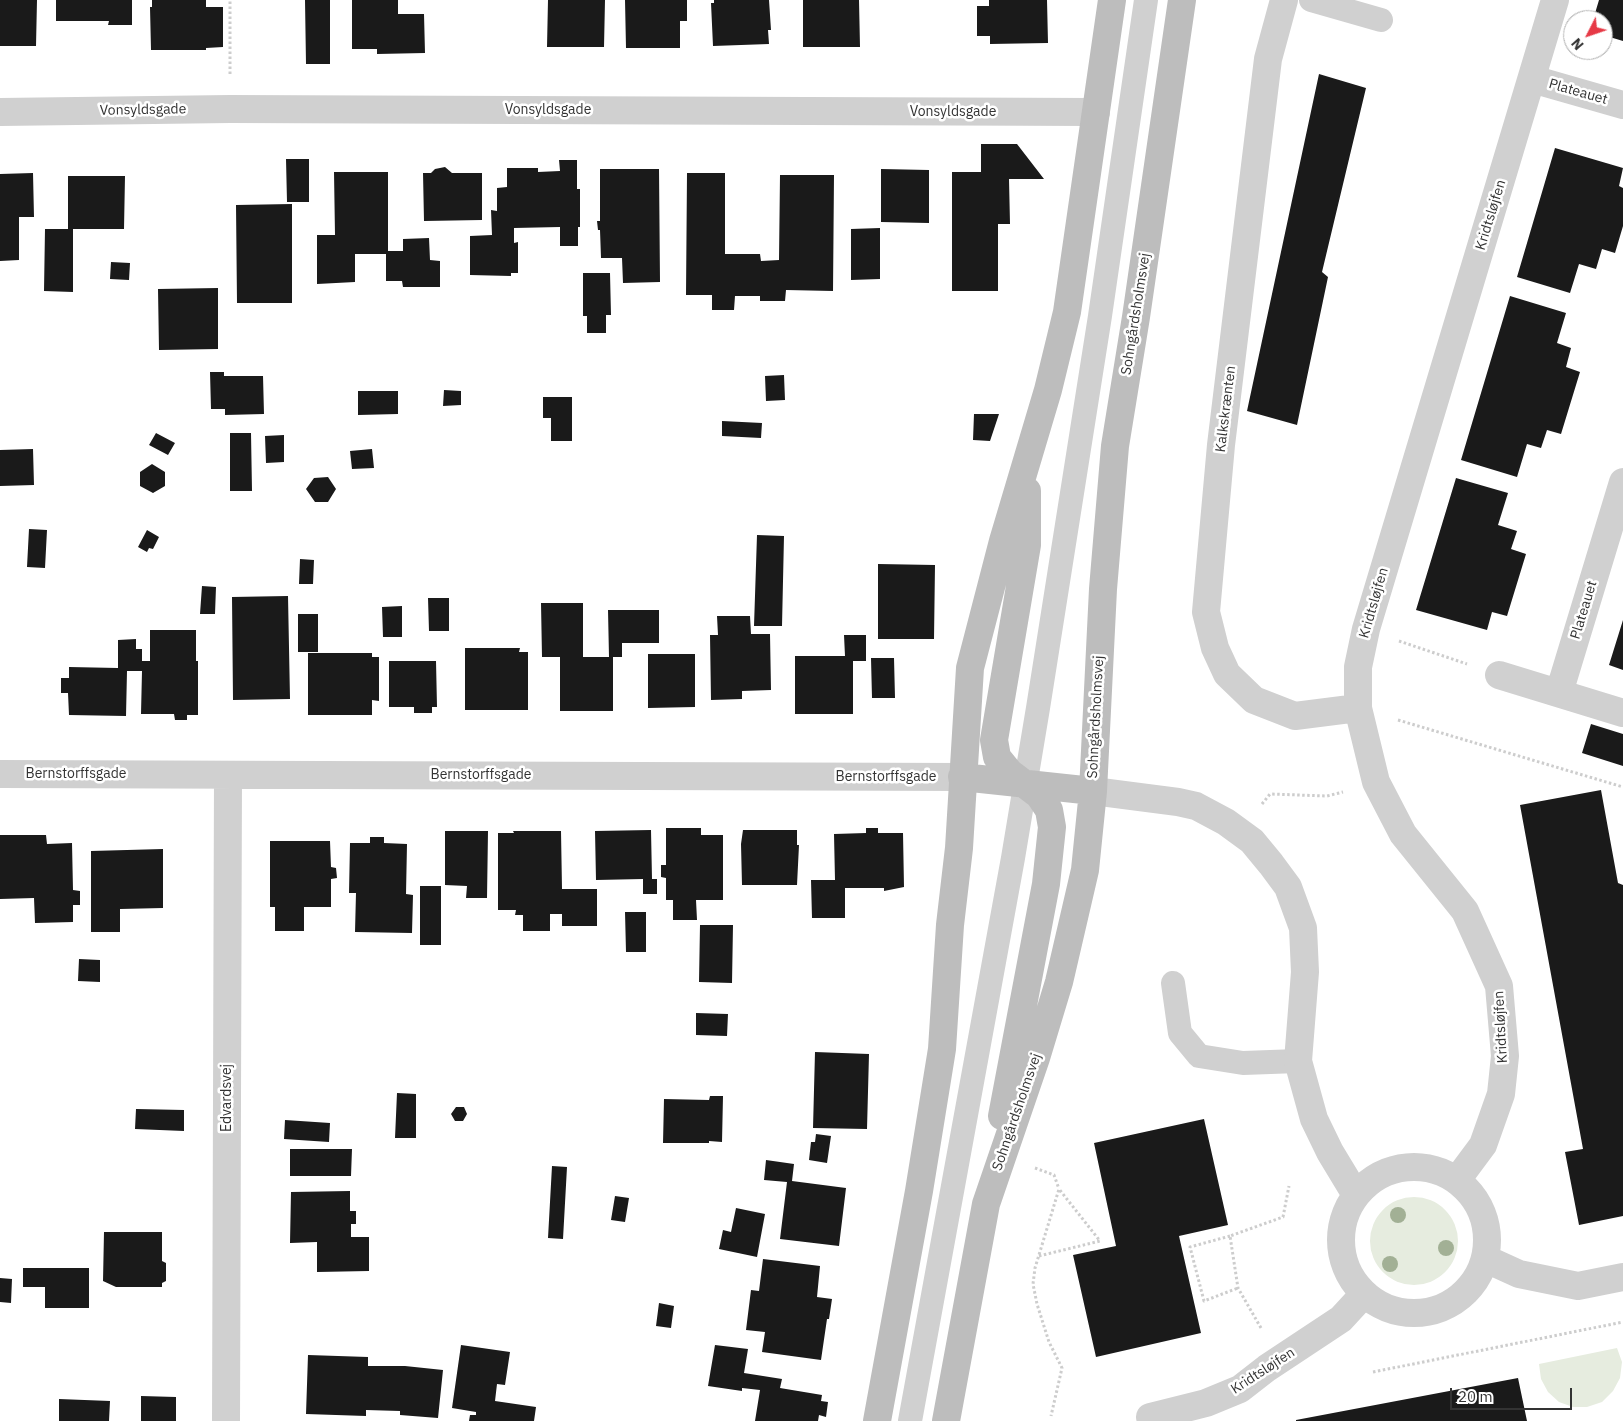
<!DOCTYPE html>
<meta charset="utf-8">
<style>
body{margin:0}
#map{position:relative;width:1623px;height:1421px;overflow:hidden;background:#fff;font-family:"IBM Plex Sans",sans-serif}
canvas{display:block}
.north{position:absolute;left:1563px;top:10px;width:50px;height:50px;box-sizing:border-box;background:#fff;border:1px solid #adadad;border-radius:50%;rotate:229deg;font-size:14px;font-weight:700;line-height:20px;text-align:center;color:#333}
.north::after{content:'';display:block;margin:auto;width:18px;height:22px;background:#e63946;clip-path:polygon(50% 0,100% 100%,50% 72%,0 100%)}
.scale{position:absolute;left:1450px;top:1388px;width:122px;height:22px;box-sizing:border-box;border:2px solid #333;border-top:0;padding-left:6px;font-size:15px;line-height:18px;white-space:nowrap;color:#333;-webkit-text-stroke:4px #fff;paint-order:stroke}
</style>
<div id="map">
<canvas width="1623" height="1421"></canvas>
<div class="north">N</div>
<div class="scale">20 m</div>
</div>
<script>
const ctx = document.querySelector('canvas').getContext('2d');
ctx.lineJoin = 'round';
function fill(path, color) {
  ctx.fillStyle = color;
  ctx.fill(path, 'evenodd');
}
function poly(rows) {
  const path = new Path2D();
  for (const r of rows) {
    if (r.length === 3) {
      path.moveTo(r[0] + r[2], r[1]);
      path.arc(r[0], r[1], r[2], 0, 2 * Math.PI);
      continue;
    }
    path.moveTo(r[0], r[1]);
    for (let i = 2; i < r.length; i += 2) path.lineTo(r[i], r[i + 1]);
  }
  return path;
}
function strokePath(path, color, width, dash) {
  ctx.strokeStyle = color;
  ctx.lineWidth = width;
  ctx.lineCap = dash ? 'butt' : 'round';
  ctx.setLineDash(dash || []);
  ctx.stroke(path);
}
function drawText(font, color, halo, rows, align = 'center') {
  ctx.font = font + ' "IBM Plex Sans",sans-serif';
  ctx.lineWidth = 5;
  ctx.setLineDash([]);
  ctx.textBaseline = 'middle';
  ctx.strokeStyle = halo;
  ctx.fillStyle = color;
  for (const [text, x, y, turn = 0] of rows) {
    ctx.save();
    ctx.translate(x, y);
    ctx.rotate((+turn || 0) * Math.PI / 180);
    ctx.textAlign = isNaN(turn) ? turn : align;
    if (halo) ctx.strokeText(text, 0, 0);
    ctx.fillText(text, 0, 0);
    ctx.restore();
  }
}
fill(poly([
 [1414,1241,44],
 [1617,1348,1622,1362,1620,1378,1613,1391,1602,1402,1587,1407,1573,1407,1559,1402,1548,1392,1541,1379,1539,1364]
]), '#e6ecdf');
fill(poly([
 [0,0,37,0,36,46,0,46],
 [56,0,132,0,132,25,108,25,109,21,56,21],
 [152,0,206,0,206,7,223,7,223,47,206,48,206,50,151,50,150,7,152,7],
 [305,0,330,0,330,64,306,64],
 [352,0,398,0,398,14,424,14,425,53,377,54,377,49,352,49],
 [548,0,605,0,604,47,547,47],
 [625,0,687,0,687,21,680,21,680,48,626,48],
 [714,0,769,0,771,30,768,30,769,44,713,46,711,3,714,3],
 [803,0,859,0,860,47,803,47],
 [989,0,1047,0,1048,43,990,44,990,36,977,36,977,6,989,6],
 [1599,0,1623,0,1623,41,1603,35,1603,20,1593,20],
 [1319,74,1366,88,1322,272,1328,277,1297,425,1247,411],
 [981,144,1017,144,1044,179,1009,179,1010,224,998,224,998,291,952,291,952,172,981,172],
 [1555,148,1623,168,1619,186,1623,188,1623,226,1615,253,1602,249,1596,269,1579,264,1570,293,1517,277],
 [286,159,309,159,309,202,287,202],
 [559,160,577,160,577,189,580,189,580,227,578,227,578,246,560,246,560,227,514,228,514,243,518,242,518,273,511,273,511,276,470,275,470,236,492,235,491,210,497,211,497,188,507,187,507,168,538,168,538,172,560,171],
 [445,167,452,173,482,173,482,220,424,221,423,173,431,173,435,169],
 [600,169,659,169,660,282,623,283,622,258,601,258,600,230,598,230,597,221,600,221],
 [881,169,929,170,929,223,881,222],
 [334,172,388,172,388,251,403,251,403,239,429,238,430,260,440,261,440,287,403,287,402,281,386,281,386,254,355,254,355,282,317,284,317,235,335,235],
 [33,173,34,217,19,217,19,260,0,261,0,174],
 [687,173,725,173,725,254,760,254,761,261,779,260,780,175,834,175,833,291,786,290,785,301,760,301,760,296,735,296,734,310,712,310,712,295,686,295],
 [68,176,125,176,124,229,73,229,73,292,44,291,45,229,68,229],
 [292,204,292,303,237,303,236,205],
 [880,228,880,279,851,280,851,229],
 [111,262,130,263,129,280,110,279],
 [583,273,610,273,611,315,606,315,606,333,587,333,587,316,583,316],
 [218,288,218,349,159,350,158,289],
 [1510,296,1566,313,1557,343,1571,348,1566,367,1580,372,1561,434,1547,430,1541,448,1527,444,1517,477,1461,460],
 [210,372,224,372,224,376,263,376,264,414,225,415,225,409,211,409],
 [784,375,785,400,766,401,765,376],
 [444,390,461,391,461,405,443,406],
 [358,391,398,391,398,414,358,415],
 [543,397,572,397,572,441,551,441,551,418,543,418],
 [974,414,999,414,990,441,973,440],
 [722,421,762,423,761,438,722,436],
 [156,433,175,443,168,455,149,445],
 [230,433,251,433,252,491,230,491],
 [284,435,284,462,266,463,265,436],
 [33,449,34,485,0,486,0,450],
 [372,449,374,468,352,469,350,451],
 [152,464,165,472,165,486,153,493,140,486,140,472],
 [328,477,336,489,328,502,315,502,306,489,314,478],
 [1456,478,1508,493,1498,525,1517,531,1511,549,1526,554,1507,616,1492,612,1487,630,1416,610],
 [29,529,47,530,45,568,27,567],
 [147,530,159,537,153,549,149,548,147,552,138,547],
 [757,535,784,536,782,626,754,626],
 [300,559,314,560,313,584,299,584],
 [878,564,935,565,934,639,878,639],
 [202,586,216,587,215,614,200,614],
 [288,596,290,699,233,700,232,597],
 [428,598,449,598,449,631,429,631],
 [541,603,583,603,583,657,609,657,608,610,659,610,659,643,622,643,622,657,613,657,613,711,560,711,560,657,542,657],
 [402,606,402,637,383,637,382,607],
 [298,614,318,614,318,652,298,652],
 [717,616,750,616,751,634,770,634,771,690,742,691,742,699,711,700,710,635,718,635],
 [1623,620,1623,670,1609,665],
 [150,630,196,630,196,661,198,661,198,715,187,715,187,720,175,720,174,714,141,714,142,671,127,671,126,716,69,715,68,693,61,693,61,678,69,678,69,667,118,668,118,640,136,639,136,649,142,649,142,661,150,661],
 [844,635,866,635,866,661,853,661,853,714,795,714,795,656,845,656],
 [465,648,520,648,519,652,528,652,528,710,465,710],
 [308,653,372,653,372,657,379,657,379,701,372,700,372,715,308,715],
 [648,654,695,654,695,707,648,708],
 [871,658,894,658,895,698,872,698],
 [389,661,436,661,437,707,432,707,432,713,414,713,414,707,389,707],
 [1591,724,1623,734,1623,766,1582,753],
 [1601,790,1618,883,1623,885,1623,1216,1579,1225,1565,1152,1583,1149,1520,805],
 [666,828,701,828,701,835,723,835,723,900,696,900,697,920,673,920,673,900,666,900,666,878,661,877,661,865,666,865],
 [866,828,878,828,878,833,903,833,904,887,884,891,884,888,845,888,845,918,812,918,811,880,835,880,834,834,866,833],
 [651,830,652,879,657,879,657,894,643,894,643,879,596,880,595,831],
 [743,830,797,830,797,845,799,845,797,885,742,885,741,844],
 [445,831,488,831,487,898,466,898,467,886,445,885],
 [513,831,561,831,562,889,597,889,597,926,562,926,562,914,550,914,550,931,523,931,523,915,515,915,516,910,498,910,498,833,514,833],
 [0,835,46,835,47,844,72,843,73,890,80,891,80,905,73,905,73,922,35,923,34,898,0,899],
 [370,837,384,837,384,843,407,844,406,894,413,895,412,933,355,932,356,893,349,893,350,843,370,843],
 [270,841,330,841,331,867,336,868,337,878,331,879,331,907,304,907,304,931,275,931,275,907,270,907],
 [163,849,163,908,120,909,120,932,91,932,91,851],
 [420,886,441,886,441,945,420,945],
 [625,912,646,912,646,952,626,952],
 [700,925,733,925,732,983,699,982],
 [79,959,100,960,100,982,78,981],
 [696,1013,728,1014,727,1036,696,1035],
 [815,1052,869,1054,867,1129,813,1128],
 [397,1093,416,1094,416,1138,395,1138],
 [710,1096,723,1096,722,1142,709,1141,709,1143,663,1143,664,1099,709,1100],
 [456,1107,464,1107,467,1114,463,1121,455,1121,451,1114],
 [136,1109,184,1110,184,1131,135,1129],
 [1204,1119,1228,1225,1179,1236,1201,1333,1096,1357,1073,1255,1116,1246,1094,1143],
 [285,1120,330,1123,329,1142,284,1139],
 [816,1134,831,1136,827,1163,809,1160,811,1142,815,1142],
 [290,1149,352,1149,351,1176,290,1176],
 [766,1160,794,1164,792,1181,846,1188,839,1246,780,1239,787,1182,764,1180],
 [552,1166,567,1167,563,1239,548,1238],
 [350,1191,350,1211,356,1211,356,1224,351,1224,351,1237,369,1237,369,1271,317,1272,317,1242,290,1243,291,1192],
 [615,1196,629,1198,625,1222,611,1220],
 [736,1208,765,1214,757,1257,719,1249,723,1230,731,1232],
 [104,1232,162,1232,162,1261,166,1263,166,1281,162,1283,162,1287,116,1287,103,1281],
 [763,1259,820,1266,817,1297,832,1299,829,1319,827,1319,821,1360,762,1352,765,1332,746,1330,751,1290,759,1291],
 [23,1268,89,1268,89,1308,45,1308,45,1287,23,1287],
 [0,1278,12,1279,11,1303,0,1302],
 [659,1303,674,1306,671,1328,656,1326],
 [461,1345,510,1352,505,1385,497,1384,495,1401,536,1407,534,1421,469,1421,470,1415,476,1415,476,1412,452,1408],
 [715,1345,748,1349,744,1373,782,1379,780,1388,822,1395,821,1401,828,1402,826,1417,819,1415,818,1421,755,1421,760,1390,742,1388,742,1391,708,1386],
 [308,1355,368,1357,368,1366,405,1366,443,1370,438,1418,400,1415,400,1411,366,1410,366,1416,306,1414],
 [1518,1378,1527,1421,1296,1421,1296,1420],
 [141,1396,176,1397,176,1421,141,1421],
 [59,1399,110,1401,109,1421,59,1421]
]), '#1a1a1a');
strokePath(poly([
 [230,74,230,0],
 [1399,641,1467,664],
 [1398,720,1623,787],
 [1262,804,1270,794,1327,796,1343,792],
 [1035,1168,1054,1175,1059,1189],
 [1230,1236,1190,1247,1204,1301,1238,1288],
 [1039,1256,1100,1241,1059,1189,1035,1268,1033,1284,1037,1304,1049,1342,1062,1368,1051,1416],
 [1261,1328,1238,1288,1230,1236,1283,1217,1289,1186],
 [1373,1372,1623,1322]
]), '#cdcdcd', 3, [2.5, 2.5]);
strokePath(poly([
 [1311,0,1381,20],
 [1173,983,1180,1033,1199,1056,1243,1063,1298,1061],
 [910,1421,1013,858,1038,708,1100,316,1146,0]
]), '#d0d0d0', 24);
strokePath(poly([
 [1284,0,1268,59,1221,445,1206,612,1215,648,1227,674,1254,700,1295,716,1358,708],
 [1532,79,1623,105],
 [0,112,230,109,1096,112],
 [1499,675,1623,713],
 [1559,693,1623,482],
 [0,774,962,777],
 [1093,791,1178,802,1196,806,1226,822,1252,841,1271,864,1288,887,1303,928,1305,972,1298,1061,1314,1119,1330,1152,1356,1195],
 [1414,1240,73],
 [1457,1180,1483,1145,1501,1094,1505,1056,1499,986,1465,911,1403,834,1376,782,1358,708,1358,667,1366,629,1555,0],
 [1486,1259,1519,1274,1578,1286,1623,1277],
 [226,1421,228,775],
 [1151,1421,1150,1417,1206,1403,1240,1389,1267,1368,1341,1319,1364,1294]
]), '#d0d0d0', 28);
strokePath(poly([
 [962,777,1093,791],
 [1002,1116,1046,884,1052,827,1049,810,1039,795,1010,773,997,757,994,740,1027,545,1027,491],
 [877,1421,919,1191,942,1049,950,925,959,848,970,668,1003,541,1048,390,1067,312,1112,0],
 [946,1421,986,1204,1036,1058,1059,982,1085,870,1093,791,1103,589,1115,446,1136,317,1182,0]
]), '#bdbdbd', 28);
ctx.fillStyle = '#a2b095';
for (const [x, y] of [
 [1398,1215],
 [1446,1248],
 [1390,1264]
]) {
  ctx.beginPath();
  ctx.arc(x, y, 8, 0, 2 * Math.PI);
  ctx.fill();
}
drawText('14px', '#333', '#fff', [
 ["Plateauet",1578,92,16],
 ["Vonsyldsgade",143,110,-1],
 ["Vonsyldsgade",548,110],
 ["Vonsyldsgade",953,112],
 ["Kridtsløjfen",1491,215,-73],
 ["Sohngårdsholmsvej",1136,314,-81],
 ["Kalkskrænten",1226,409,-83],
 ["Kridtsløjfen",1374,603,-74],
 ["Plateauet",1584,610,-73],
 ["Sohngårdsholmsvej",1096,717,-87],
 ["Bernstorffsgade",76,774],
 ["Bernstorffsgade",481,775],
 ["Bernstorffsgade",886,777],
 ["Kridtsløjfen",1501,1027,-93],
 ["Edvardsvej",227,1098,-90],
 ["Sohngårdsholmsvej",1017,1112,-71],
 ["Kridtsløjfen",1263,1371,-33]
]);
</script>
